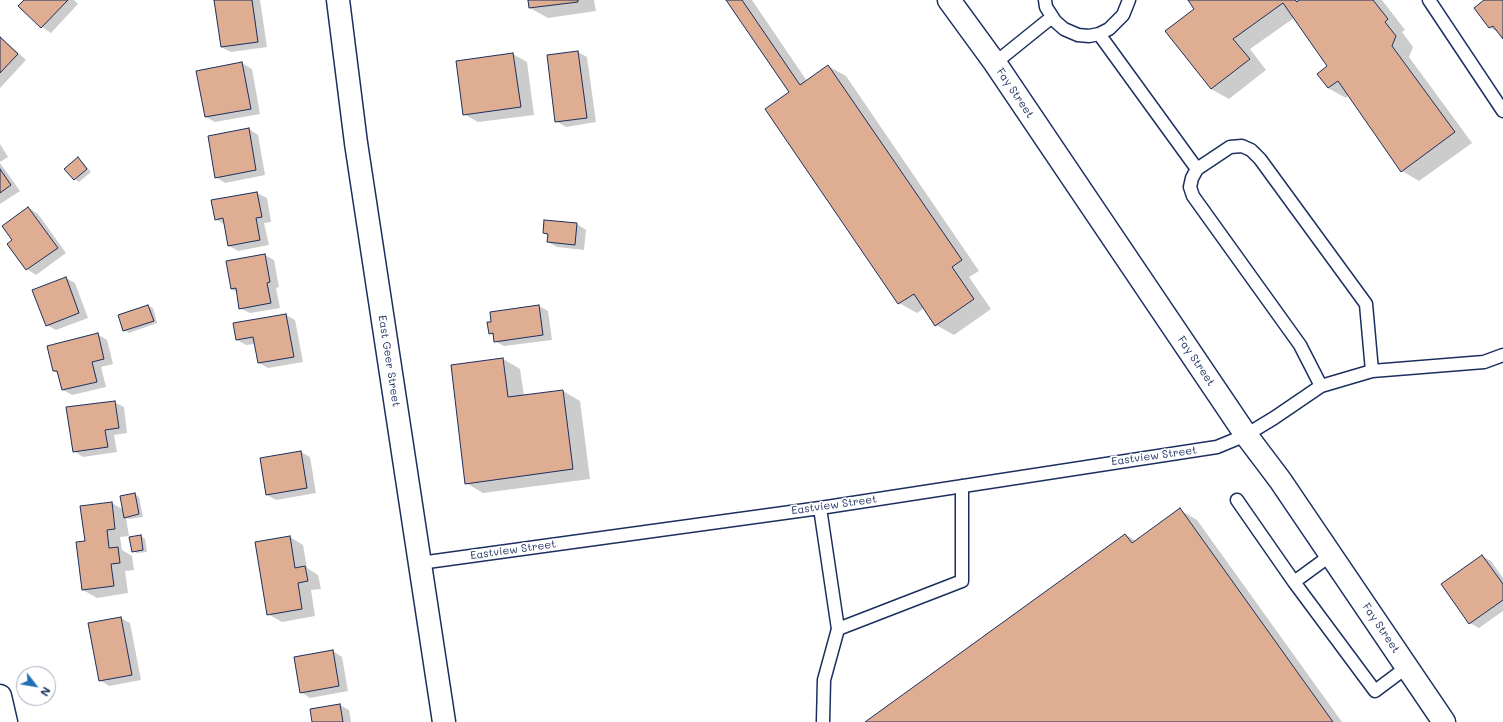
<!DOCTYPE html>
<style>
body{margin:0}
#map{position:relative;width:1503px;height:722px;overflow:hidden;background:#fff;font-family:Mali,sans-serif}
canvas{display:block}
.north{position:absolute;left:16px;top:666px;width:40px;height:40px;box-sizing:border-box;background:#fff;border:1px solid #a4acbf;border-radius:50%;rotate:121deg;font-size:11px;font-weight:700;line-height:16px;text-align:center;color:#1b2f5e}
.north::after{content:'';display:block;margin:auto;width:14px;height:18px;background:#1f6fb2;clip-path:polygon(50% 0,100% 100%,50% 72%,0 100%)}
</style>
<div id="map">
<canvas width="1503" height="722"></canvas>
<div class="north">N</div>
</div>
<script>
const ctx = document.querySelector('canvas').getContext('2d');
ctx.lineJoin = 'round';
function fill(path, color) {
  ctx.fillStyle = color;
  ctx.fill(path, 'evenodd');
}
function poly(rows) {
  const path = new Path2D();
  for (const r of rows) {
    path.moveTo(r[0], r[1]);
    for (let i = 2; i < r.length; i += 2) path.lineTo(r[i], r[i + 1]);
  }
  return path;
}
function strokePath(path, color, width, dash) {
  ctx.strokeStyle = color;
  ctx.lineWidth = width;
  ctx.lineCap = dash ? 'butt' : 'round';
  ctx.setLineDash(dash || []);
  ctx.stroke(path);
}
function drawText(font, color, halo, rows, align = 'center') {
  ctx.font = font + ' Mali,sans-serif';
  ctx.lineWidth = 3.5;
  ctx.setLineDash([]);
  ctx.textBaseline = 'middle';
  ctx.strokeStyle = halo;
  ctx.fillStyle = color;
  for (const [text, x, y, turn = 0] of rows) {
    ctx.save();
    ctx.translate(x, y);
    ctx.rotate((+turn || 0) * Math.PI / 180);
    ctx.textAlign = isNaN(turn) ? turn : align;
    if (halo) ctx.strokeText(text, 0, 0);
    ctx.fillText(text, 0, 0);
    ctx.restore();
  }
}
fill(poly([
 [26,0,74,0,78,4,51,33,42,27],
 [215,0,260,0,267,47,231,52,221,47],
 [529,0,594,0,596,11,548,18,530,8],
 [727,0,752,0,807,81,828,66,846,76,979,271,969,277,991,309,954,335,936,325,924,308,917,313,899,303,767,109,790,92],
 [1190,0,1382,0,1405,30,1402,32,1413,47,1409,57,1472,143,1419,181,1402,171,1349,95,1346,98,1328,88,1329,67,1294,18,1250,49,1266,70,1229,99,1211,89,1195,9],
 [1486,0,1503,0,1503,38,1500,33,1490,28,1476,8],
 [0,36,26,60,0,88],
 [578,52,587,57,596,122,566,127,556,121],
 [513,54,527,62,534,115,478,122,464,114],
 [242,63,252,69,260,114,215,122,206,117,198,71],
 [249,129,258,135,265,175,225,183,216,177],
 [0,144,8,157,0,162],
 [78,159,82,161,91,172,79,182,75,179,66,169],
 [0,163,20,191,0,204],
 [257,193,267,198,271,222,264,223,269,245,238,251,228,245,225,225,216,219,212,201],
 [29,208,38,214,66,253,36,275,27,269,13,240],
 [544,221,577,224,586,230,584,250,557,247,548,242,549,236,544,233],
 [265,255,274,260,279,287,276,288,280,308,250,313,240,308,237,292,231,289],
 [66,278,75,283,88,318,56,330,47,325],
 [148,306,153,308,157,323,129,333,124,330,119,315],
 [539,306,548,311,552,340,504,346,495,341,494,336,490,333,492,323,491,312],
 [286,315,295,320,303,362,268,368,259,363,255,344,246,345,237,340],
 [97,334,107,340,113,364,101,367,106,387,72,395,63,390,59,374,54,371],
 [503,359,520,369,524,396,563,391,580,401,590,479,483,493,466,483],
 [114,402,124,407,127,433,114,435,117,452,83,457,74,451],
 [301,452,310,457,316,493,276,500,267,495],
 [135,494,139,497,143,517,129,519,126,518,129,536,120,537,122,550,132,556,134,570,125,571,128,593,97,598,83,590,86,542,112,503,124,510],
 [1180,510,1197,520,1342,722,867,722,1126,535,1136,541],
 [141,536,145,539,147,552,137,553,133,551],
 [290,537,303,545,307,568,318,575,321,589,311,590,315,616,282,622,268,614],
 [1482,556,1491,561,1503,578,1503,611,1479,628,1470,623],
 [121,618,130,623,141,680,109,686,100,680],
 [333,651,342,657,348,691,310,698,301,692],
 [340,705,349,710,351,722,313,722]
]), '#0003');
const building = poly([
 [24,0,68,0,41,28,18,6,24,0],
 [214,0,252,0,258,42,221,47,214,0],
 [528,0,578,0,578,2,529,8,528,0],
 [726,0,742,0,800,85,828,65,962,260,952,267,974,299,935,326,914,294,898,304,765,109,789,92,726,0],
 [1188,0,1295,0,1297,2,1299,0,1373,0,1388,19,1385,22,1396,36,1392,46,1455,132,1401,172,1338,81,1328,88,1317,74,1327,66,1283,3,1233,39,1250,59,1211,89,1165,31,1194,9,1188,0],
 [1484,0,1503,0,1503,39,1493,26,1489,28,1474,8,1484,0],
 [0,37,18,54,0,73,0,37],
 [578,51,587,118,555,122,547,55,578,51],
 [513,53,521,107,463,115,456,61,513,53],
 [242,62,251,109,205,117,196,71,242,62],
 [249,128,256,170,215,178,208,136,249,128],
 [78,157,87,169,74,180,64,169,78,157],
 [0,169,11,185,0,193,0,169],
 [257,192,262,217,256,218,260,240,228,246,223,218,215,220,211,200,257,192],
 [28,207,58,248,26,270,7,244,12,240,2,226,28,207],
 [544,220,577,223,575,245,547,242,548,234,543,233,544,220],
 [265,254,270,282,267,283,271,303,239,309,236,288,231,289,226,261,265,254],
 [66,277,79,313,46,326,32,290,66,277],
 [148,305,154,321,123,331,118,315,148,305],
 [539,305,543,335,494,342,493,333,489,334,487,322,491,322,490,312,539,305],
 [286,314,294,357,258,363,253,337,236,340,233,323,286,314],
 [98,333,104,359,92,362,97,382,62,390,57,371,53,371,47,346,98,333],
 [503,358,508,397,563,390,573,469,465,484,451,365,503,358],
 [115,401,119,428,105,430,108,447,73,452,66,407,115,401],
 [301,451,307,488,266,495,260,458,301,451],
 [135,493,139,514,124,518,120,496,135,493],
 [112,502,115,529,107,530,109,548,118,547,120,563,111,564,114,586,82,590,76,542,85,541,80,506,112,502],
 [1180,508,1333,722,865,722,1125,534,1132,543,1180,508],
 [141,535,143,550,132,552,129,537,141,535],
 [290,536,295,568,305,566,308,581,298,583,302,609,267,615,255,542,290,536],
 [1482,555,1503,584,1503,600,1469,624,1441,584,1482,555],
 [121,617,132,675,99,681,88,623,121,617],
 [333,650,339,686,300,693,294,657,333,650],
 [340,704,343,722,312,722,310,709,340,704]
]);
fill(building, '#dfad92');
strokePath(building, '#1b2f5e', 1);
const service = poly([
 [1045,0,1046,7,1055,21,1064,29,1078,35,1089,36,1099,34,1109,29,1123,15,1129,0],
 [1429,0,1503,111],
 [1099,34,1197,169],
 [995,63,1052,17],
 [1321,386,1300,345,1193,196,1190,187,1192,178,1197,169,1230,147,1242,146,1251,150,1260,159,1366,304,1372,371],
 [1237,500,1294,582],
 [820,508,838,629,962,581,962,486],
 [1331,555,1294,582,1375,691,1407,667],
 [420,563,820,508,1217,447,1246,435,1274,418,1321,386,1372,371,1484,362,1503,355],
 [823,722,824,680,838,629]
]);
const minor = poly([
 [949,0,995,63,1246,435,1280,480,1444,722],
 [0,696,6,722]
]);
const secondary = poly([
 [338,0,356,143,444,722]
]);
strokePath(service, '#1b2f5e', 15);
strokePath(minor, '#1b2f5e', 25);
strokePath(secondary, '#1b2f5e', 25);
strokePath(service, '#fff', 12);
strokePath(minor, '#fff', 22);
strokePath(secondary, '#fff', 22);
drawText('11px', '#1b2f5e', '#fff', [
 ["Fay Street",1015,93,56],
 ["East Geer Street",389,361,81],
 ["Fay Street",1196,361,56],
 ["Eastview Street",1154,456,-8],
 ["Eastview Street",834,505,-8],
 ["Eastview Street",513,550,-8],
 ["Fay Street",1381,628,56]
]);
</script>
